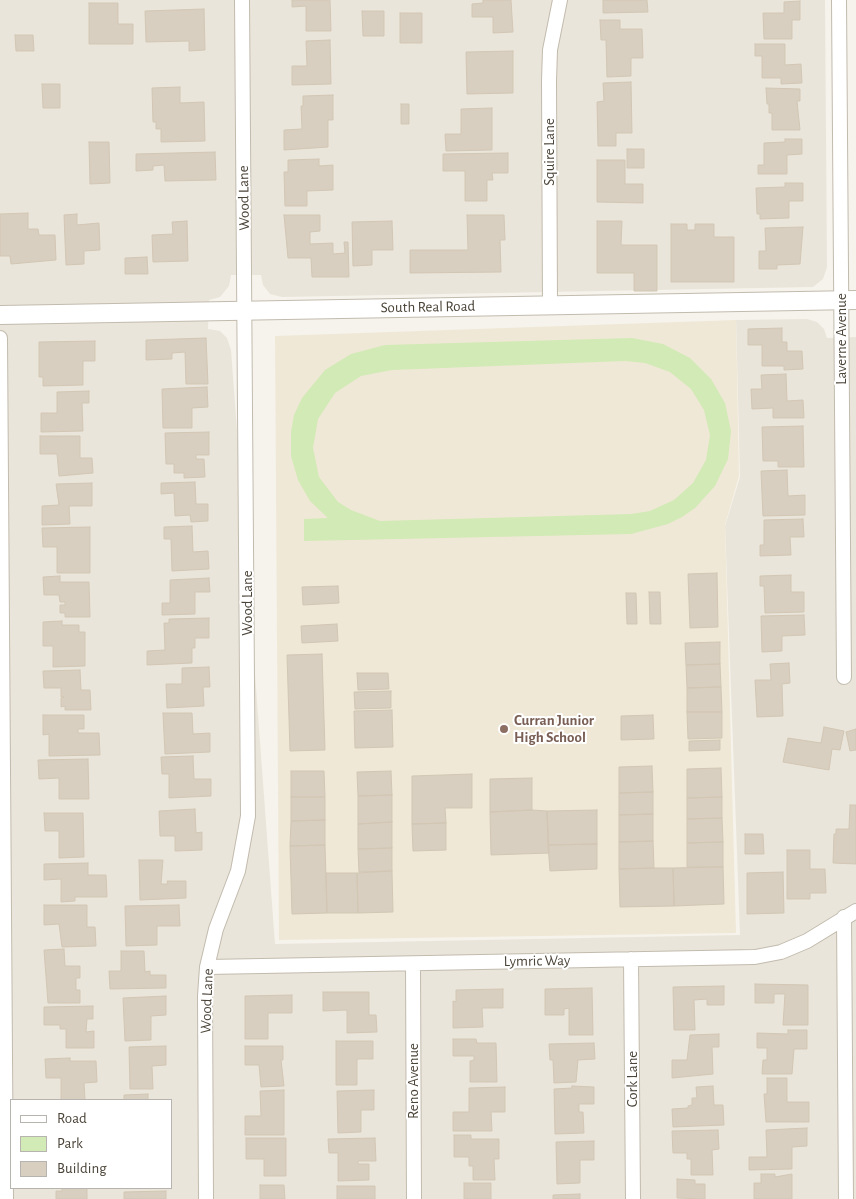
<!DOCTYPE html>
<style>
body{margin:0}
#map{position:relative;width:856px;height:1199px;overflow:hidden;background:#f6f3ec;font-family:"Alegreya Sans",sans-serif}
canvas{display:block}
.legend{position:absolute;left:10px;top:1099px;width:162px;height:90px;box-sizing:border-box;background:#fff;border:1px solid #b7b4b0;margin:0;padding:6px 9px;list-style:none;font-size:15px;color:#4b4439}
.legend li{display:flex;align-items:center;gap:10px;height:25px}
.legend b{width:25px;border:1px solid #b7b4b0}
</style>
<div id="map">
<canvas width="856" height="1199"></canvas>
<ul class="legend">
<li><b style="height:6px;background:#fff"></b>Road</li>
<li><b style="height:14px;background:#d2eab5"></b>Park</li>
<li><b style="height:14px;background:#d8cfc1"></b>Building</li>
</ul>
</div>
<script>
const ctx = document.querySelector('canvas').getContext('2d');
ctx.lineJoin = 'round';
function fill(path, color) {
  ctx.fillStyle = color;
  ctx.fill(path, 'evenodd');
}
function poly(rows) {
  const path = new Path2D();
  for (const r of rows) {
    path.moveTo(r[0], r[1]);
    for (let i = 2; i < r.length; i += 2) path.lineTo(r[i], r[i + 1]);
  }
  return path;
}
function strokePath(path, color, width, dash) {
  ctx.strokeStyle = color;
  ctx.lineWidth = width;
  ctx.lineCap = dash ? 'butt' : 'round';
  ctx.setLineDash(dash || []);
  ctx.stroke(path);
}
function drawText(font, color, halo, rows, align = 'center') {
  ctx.font = font + ' "Alegreya Sans",sans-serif';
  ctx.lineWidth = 4;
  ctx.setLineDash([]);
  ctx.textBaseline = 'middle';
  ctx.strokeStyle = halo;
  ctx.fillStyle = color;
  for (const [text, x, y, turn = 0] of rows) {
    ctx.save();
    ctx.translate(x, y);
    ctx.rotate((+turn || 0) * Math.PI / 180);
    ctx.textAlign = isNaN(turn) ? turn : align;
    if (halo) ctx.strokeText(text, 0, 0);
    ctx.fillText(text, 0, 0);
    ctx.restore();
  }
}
fill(poly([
 [0,0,825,0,827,267,823,279,813,287,282,297,270,294,263,285,261,275,231,275,229,286,220,297,209,300,208,329,220,331,227,338,231,350,275,944,740,935,725,526,740,477,736,320,807,319,817,322,824,329,827,338,856,337,856,1199,0,1199],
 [11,1100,171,1100,171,1188,11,1188]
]), '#eae5da');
fill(poly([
 [736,320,739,476,725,525,736,933,279,940,275,336]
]), '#efe8d6');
fill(poly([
 [632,338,663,344,690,358,711,379,725,403,731,431,728,459,715,486,695,508,682,517,668,524,631,534,304,541,304,519,328,518,310,501,298,480,291,456,291,432,294,415,302,398,325,370,351,354,385,345],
 [625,361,645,363,670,372,691,389,704,410,710,435,706,460,693,483,674,500,650,511,631,514,380,521,351,510,338,502,319,477,313,448,318,419,335,393,361,376,392,370]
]), '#d2eab5');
const building = poly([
 [292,0,330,0,331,31,306,31,306,6,292,7,292,0],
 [483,0,511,0,513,32,493,33,493,17,472,17,472,4,483,3,483,0],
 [603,0,647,0,648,12,603,13,603,0],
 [800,1,800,20,792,20,792,39,764,39,763,13,784,13,784,2,800,1],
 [89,3,118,3,118,24,133,24,133,44,89,44,89,3],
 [204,9,205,50,189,51,189,41,146,42,145,11,204,9],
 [362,11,384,11,384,36,363,36,362,11],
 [400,13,422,13,422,43,400,43,400,13],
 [600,20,620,20,620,29,642,29,643,58,631,58,631,76,607,77,606,40,601,40,600,20],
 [15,35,33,35,34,51,16,51,15,35],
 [330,40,331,84,292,85,292,66,307,66,306,41,330,40],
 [755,44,785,44,785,65,801,64,802,83,781,84,781,78,762,78,762,56,755,56,755,44],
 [513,51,513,93,467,94,466,52,513,51],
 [631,82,632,133,616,133,616,146,598,146,597,102,604,101,603,83,631,82],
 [42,84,60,84,60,108,43,108,42,84],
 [180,87,180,103,204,102,205,141,161,142,161,129,156,129,156,122,153,122,152,88,180,87],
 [766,88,800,89,800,101,797,101,800,130,772,130,772,113,769,113,769,104,767,104,766,88],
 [333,95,333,120,328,120,328,147,284,150,284,130,302,129,301,106,303,106,303,96,333,95],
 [401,104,409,104,409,124,401,124,401,104],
 [492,108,492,150,446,151,445,134,461,134,461,109,492,108],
 [785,139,802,139,802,154,787,155,787,174,758,174,758,165,764,165,764,143,785,142,785,139],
 [89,142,109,142,110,183,90,184,89,142],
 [627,149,644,149,644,168,627,168,627,149],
 [215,152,216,180,165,181,164,165,153,166,153,170,136,171,136,154,215,152],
 [508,153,508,173,492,173,493,180,487,180,487,201,465,201,465,171,443,171,443,154,508,153],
 [319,159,319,166,333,165,333,190,307,191,307,206,285,206,284,172,288,172,288,160,319,159],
 [597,160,625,160,625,184,643,184,643,203,597,202,597,160],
 [785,183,803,183,803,201,789,201,789,218,760,219,760,214,757,214,756,188,785,187,785,183],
 [28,213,28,229,38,229,39,235,55,235,56,260,11,264,10,256,0,256,0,214,28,213],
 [77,214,77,225,99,223,100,250,84,251,84,264,66,265,64,215,77,214],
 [284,215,320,215,320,231,310,232,310,244,333,243,333,254,345,253,344,242,348,242,349,277,312,277,311,258,288,258,284,215],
 [467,215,504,215,505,240,500,240,501,272,410,273,410,250,468,250,467,215],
 [187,221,188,261,153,262,152,235,173,234,172,222,187,221],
 [392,221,393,250,372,250,372,265,353,266,352,222,392,221],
 [597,221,622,221,621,245,657,245,657,291,634,291,634,273,597,273,597,221],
 [671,224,687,224,687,230,695,230,695,224,714,224,714,237,734,237,734,282,671,282,671,224],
 [803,227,800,264,777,265,777,269,759,269,759,251,766,251,765,228,803,227],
 [147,257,148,274,125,274,125,258,147,257],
 [782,328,782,342,787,342,787,351,802,351,803,369,784,370,784,366,762,366,762,345,748,345,748,329,782,328],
 [206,338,208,384,186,384,185,352,172,353,172,359,146,360,146,340,206,338],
 [95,341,95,361,83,361,83,385,43,386,43,377,39,377,39,342,95,341],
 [786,374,787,401,803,400,804,418,773,418,773,408,752,409,751,389,762,389,761,375,786,374],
 [207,387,208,407,192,408,192,428,163,428,162,389,207,387],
 [89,391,89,403,82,403,83,431,41,432,41,413,57,413,57,392,89,391],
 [803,426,804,467,778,467,778,461,763,461,762,427,803,426],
 [209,432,209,455,196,455,196,459,204,459,205,477,184,478,184,473,174,473,174,464,166,464,165,433,209,432],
 [40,436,80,436,80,458,92,458,93,473,59,476,57,454,40,454,40,436],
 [787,470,788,496,805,495,805,515,763,516,761,471,787,470],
 [195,482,196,504,208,504,208,521,191,522,190,515,175,516,174,493,161,494,161,483,195,482],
 [92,483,92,506,69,506,70,524,42,525,42,506,59,505,56,484,92,483],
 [803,519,804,537,790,537,791,555,760,556,760,545,764,545,764,520,803,519],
 [192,526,193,552,208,551,209,569,172,571,171,539,164,539,164,527,192,526],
 [90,527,90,573,57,573,57,547,43,547,42,528,90,527],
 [717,573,718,627,690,628,688,574,717,573],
 [791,575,791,592,804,592,804,612,765,613,764,586,760,586,760,576,791,575],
 [60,576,60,582,89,582,90,617,65,617,65,613,60,613,60,605,65,605,65,602,60,602,59,595,44,595,43,577,60,576],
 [209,578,210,592,195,592,195,614,162,615,162,603,170,603,170,580,209,578],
 [338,586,339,603,303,605,302,587,338,586],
 [649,592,660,592,661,624,650,624,649,592],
 [626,593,636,593,637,624,627,624,626,593],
 [804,615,805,635,782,636,782,651,762,652,761,616,804,615],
 [209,618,209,638,195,638,195,648,192,648,192,663,147,665,147,651,165,650,164,623,169,623,169,619,209,618],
 [62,621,62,625,79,625,79,632,85,632,85,666,53,667,53,646,43,646,43,622,62,621],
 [337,624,338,641,302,643,301,626,337,624],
 [720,642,720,664,686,665,685,643,720,642],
 [322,654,325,750,290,751,287,655,322,654],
 [789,663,790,683,782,684,783,716,757,717,755,680,771,680,770,664,789,663],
 [720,664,721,687,687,688,686,665,720,664],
 [209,667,210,687,203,687,204,706,167,708,166,684,182,684,182,668,209,667],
 [80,670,81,690,90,690,91,710,65,710,65,706,61,707,61,698,64,697,61,697,61,688,44,688,43,671,80,670],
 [357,673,388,673,389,689,358,690,357,673],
 [721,687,722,712,687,712,687,688,721,687],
 [391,691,391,708,355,709,354,692,391,691],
 [392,710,393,747,355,748,354,711,392,710],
 [687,712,722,712,722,738,688,739,687,712],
 [163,713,192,713,193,734,210,733,210,752,165,754,163,713],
 [43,715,84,715,84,729,78,729,78,733,99,733,100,755,49,756,49,734,43,735,43,715],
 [653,715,654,739,621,740,621,716,653,715],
 [824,727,844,731,840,750,832,749,829,770,783,762,788,738,821,743,824,727],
 [856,729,856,750,850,751,846,732,856,729],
 [720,740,720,750,689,751,689,741,720,740],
 [193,756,194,779,211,779,211,796,169,798,169,774,162,774,161,757,193,756],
 [88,759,89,799,59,799,59,778,39,779,38,760,88,759],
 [652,766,653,792,619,793,619,767,652,766],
 [721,768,722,797,687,798,687,769,721,768],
 [291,771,324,771,325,797,291,797,291,771],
 [391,771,392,795,358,796,357,772,391,771],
 [472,774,472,808,445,808,446,823,412,824,412,776,472,774],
 [532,778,532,810,490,812,490,779,532,778],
 [653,792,653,814,619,815,619,793,653,792],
 [392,795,392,822,358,824,358,796,392,795],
 [291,797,325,797,325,820,291,821,291,797],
 [722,797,722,818,687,819,687,798,722,797],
 [850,805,856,805,856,864,833,863,834,834,836,834,836,829,849,829,850,805],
 [195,809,196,833,202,832,202,850,175,851,175,836,160,836,159,811,195,809],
 [532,810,547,811,549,853,491,855,490,812,532,810],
 [597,810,597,844,548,845,547,811,597,810],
 [44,813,83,813,84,857,59,858,59,831,45,831,44,813],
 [653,814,653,841,619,842,619,815,653,814],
 [722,818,723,842,687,843,687,819,722,818],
 [325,820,325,845,290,846,291,821,325,820],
 [392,822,392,848,358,849,358,824,392,822],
 [446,823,446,850,413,851,412,824,446,823],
 [745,834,763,834,764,854,745,854,745,834],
 [653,841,654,868,619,869,619,842,653,841],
 [723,842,723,867,687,867,687,843,723,842],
 [597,844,597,869,550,871,548,845,597,844],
 [325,845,327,913,292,914,290,846,325,845],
 [392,848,392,871,359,872,358,849,392,848],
 [787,850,810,850,810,869,825,869,826,893,810,893,810,899,787,899,787,850],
 [139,860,163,860,161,884,168,884,167,881,186,881,186,898,140,900,139,860],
 [88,863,88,875,106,875,107,897,75,897,75,901,61,902,61,879,44,880,44,864,88,863],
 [723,867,724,904,674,906,673,868,723,867],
 [654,868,673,868,674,906,620,907,619,869,654,868],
 [392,871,393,912,358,913,357,873,392,871],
 [783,872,784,913,747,914,747,873,783,872],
 [326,873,357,873,358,913,327,913,326,873],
 [44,905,87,905,87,927,95,927,96,946,62,947,59,924,44,925,44,905],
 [179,905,180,926,157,926,157,945,126,946,125,906,179,905],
 [64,949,65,966,80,966,80,978,76,978,76,990,80,990,80,1003,48,1003,44,950,64,949],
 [121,951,144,951,145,972,150,971,150,975,166,975,166,988,110,989,109,971,121,971,121,951],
 [755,984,808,985,808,1025,783,1025,785,994,774,994,774,1003,755,1003,755,984],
 [724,986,724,1005,707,1005,707,999,694,1000,695,1030,674,1030,673,987,724,986],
 [592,988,593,1035,569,1035,569,1008,564,1009,564,1015,545,1015,545,989,592,988],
 [503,989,503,1008,482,1008,483,1027,453,1028,453,1001,456,1002,456,990,503,989],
 [323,992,369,992,369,1015,376,1015,377,1032,347,1033,347,1010,323,1011,323,992],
 [292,995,292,1013,268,1013,268,1039,245,1039,245,996,292,995],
 [166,996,166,1015,151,1016,151,1040,125,1041,123,998,166,996],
 [93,1006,93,1019,87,1019,86,1032,94,1031,94,1048,66,1048,66,1029,60,1029,60,1025,44,1025,44,1007,93,1006],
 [788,1030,807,1030,807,1049,794,1049,792,1074,762,1074,763,1060,767,1060,767,1048,757,1048,757,1033,788,1034,788,1030],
 [719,1034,719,1047,712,1047,713,1074,672,1078,672,1060,687,1060,690,1035,719,1034],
 [453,1039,476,1039,477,1043,496,1043,497,1082,470,1082,470,1061,474,1060,474,1056,453,1056,453,1039],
 [336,1041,373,1041,373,1059,357,1059,357,1085,336,1085,336,1041],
 [594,1043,595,1059,578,1060,576,1082,554,1083,553,1060,550,1060,549,1044,594,1043],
 [166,1046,166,1065,152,1066,153,1089,130,1089,129,1047,166,1046],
 [245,1046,283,1046,283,1060,281,1060,284,1086,261,1087,259,1065,245,1065,245,1046],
 [70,1058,70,1061,96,1061,97,1082,84,1083,85,1100,61,1100,61,1078,46,1078,45,1059,70,1058],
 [767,1078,787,1078,787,1102,809,1102,809,1122,766,1122,764,1094,767,1094,767,1078],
 [572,1086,594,1087,594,1104,579,1104,579,1112,583,1112,584,1133,555,1134,554,1089,572,1088,572,1086],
 [713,1086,714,1105,723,1105,724,1125,673,1127,672,1109,688,1108,688,1106,692,1105,692,1098,697,1098,696,1087,713,1086],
 [505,1087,505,1112,491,1112,492,1131,453,1131,453,1112,469,1112,469,1088,505,1087],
 [284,1090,284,1135,245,1135,245,1116,261,1116,260,1091,284,1090],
 [374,1090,374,1110,361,1110,361,1132,338,1133,337,1091,374,1090],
 [148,1094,148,1100,124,1100,124,1095,148,1094],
 [807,1128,807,1146,792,1147,792,1169,749,1170,749,1157,767,1157,766,1130,807,1128],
 [718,1130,719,1149,712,1150,713,1175,691,1175,691,1159,687,1159,687,1153,673,1153,672,1131,718,1130],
 [454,1135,471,1135,471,1139,499,1139,499,1159,494,1159,495,1180,473,1180,473,1166,469,1166,469,1157,454,1157,454,1135],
 [246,1138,286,1138,286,1176,264,1176,264,1159,246,1159,246,1138],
 [375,1138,376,1161,358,1161,358,1164,369,1164,369,1180,338,1181,338,1153,329,1153,328,1139,375,1138],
 [594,1141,594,1160,580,1160,580,1183,557,1184,556,1142,594,1141],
 [761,1174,775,1174,775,1177,792,1174,792,1199,754,1199,754,1183,761,1183,761,1174],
 [677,1179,695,1180,695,1184,705,1184,705,1199,677,1198,677,1179],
 [464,1183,491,1183,491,1199,464,1199,464,1183],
 [260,1185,284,1185,285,1199,260,1199,260,1185],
 [337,1186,375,1186,375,1199,337,1199,337,1186],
 [62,1188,87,1188,87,1199,56,1199,56,1191,62,1191,62,1188],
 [166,1191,166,1199,124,1199,124,1192,166,1191],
 [580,1194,580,1199,553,1199,553,1195,580,1194]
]);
fill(building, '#d8cfc1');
strokePath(building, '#d3c7b4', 1);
const minor = poly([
 [839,0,844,677],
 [550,305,549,81,550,50,560,0],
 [0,338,6,1199],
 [844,917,846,1199],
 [631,959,633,1199],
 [413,964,414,1199],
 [207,967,755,957,781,952,807,941,856,911],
 [206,1199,205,996,207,967,216,929,238,871,248,816,242,0]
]);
const tertiary = poly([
 [0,315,856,300]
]);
strokePath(minor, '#c2bbae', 16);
strokePath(tertiary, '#c2bbae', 20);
strokePath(minor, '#fff', 14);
strokePath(tertiary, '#fff', 18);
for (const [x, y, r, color] of [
 [504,729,5,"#8d6e63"]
]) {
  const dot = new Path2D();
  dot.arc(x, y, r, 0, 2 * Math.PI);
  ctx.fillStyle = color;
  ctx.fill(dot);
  strokePath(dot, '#fff', 2);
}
drawText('15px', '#4b4439', '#fff', [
 ["Squire Lane",549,152,-90],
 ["Wood Lane",244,198,-91],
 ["South Real Road",428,307,-1],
 ["Laverne Avenue",841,339,-90],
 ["Wood Lane",247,603,-90],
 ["Lymric Way",537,961,-1],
 ["Wood Lane",207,1001,-88],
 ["Cork Lane",632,1079,-90],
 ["Reno Avenue",413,1081,-90]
]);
drawText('bold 15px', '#785e54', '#fff', [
 ["Curran Junior",514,720],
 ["High School",514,737]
], 'left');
</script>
